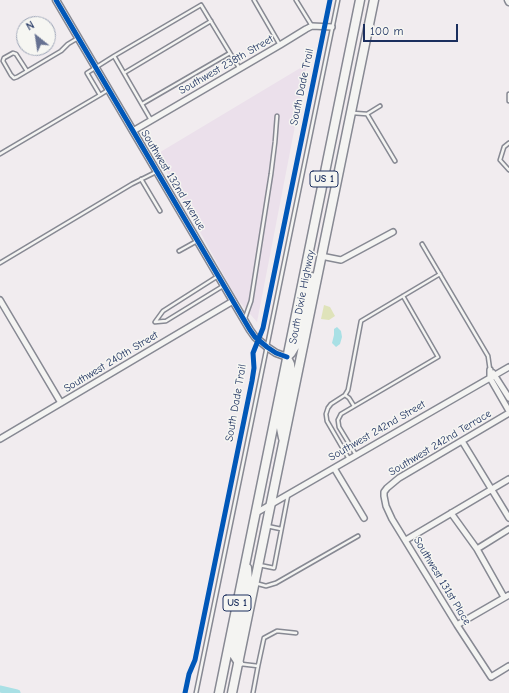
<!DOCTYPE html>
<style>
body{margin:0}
#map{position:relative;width:509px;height:693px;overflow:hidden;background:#f1ecef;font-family:"Comic Neue",sans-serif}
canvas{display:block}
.north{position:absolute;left:16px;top:16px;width:40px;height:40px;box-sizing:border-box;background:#f6f6f2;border:1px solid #9ea6b7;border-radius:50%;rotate:330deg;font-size:11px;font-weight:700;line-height:16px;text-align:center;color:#1b2f5e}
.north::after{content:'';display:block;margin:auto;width:14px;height:18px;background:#667191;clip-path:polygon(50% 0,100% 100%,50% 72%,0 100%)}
.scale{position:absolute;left:363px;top:24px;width:95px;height:18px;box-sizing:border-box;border:2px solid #1b2f5e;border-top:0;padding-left:5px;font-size:12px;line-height:14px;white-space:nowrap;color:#1b2f5e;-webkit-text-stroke:3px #f6f6f2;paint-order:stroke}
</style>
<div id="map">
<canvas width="509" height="693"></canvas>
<div class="north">N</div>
<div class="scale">100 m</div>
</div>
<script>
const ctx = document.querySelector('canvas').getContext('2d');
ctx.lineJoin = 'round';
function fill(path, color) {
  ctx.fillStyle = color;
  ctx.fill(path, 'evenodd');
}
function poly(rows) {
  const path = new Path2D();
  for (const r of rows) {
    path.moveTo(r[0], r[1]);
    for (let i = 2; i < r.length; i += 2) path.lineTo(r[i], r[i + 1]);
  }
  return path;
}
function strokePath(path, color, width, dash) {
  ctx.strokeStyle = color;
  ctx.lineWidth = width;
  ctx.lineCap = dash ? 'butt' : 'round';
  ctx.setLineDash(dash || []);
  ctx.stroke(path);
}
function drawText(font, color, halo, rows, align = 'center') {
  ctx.font = font + ' "Comic Neue",sans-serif';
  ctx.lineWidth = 3;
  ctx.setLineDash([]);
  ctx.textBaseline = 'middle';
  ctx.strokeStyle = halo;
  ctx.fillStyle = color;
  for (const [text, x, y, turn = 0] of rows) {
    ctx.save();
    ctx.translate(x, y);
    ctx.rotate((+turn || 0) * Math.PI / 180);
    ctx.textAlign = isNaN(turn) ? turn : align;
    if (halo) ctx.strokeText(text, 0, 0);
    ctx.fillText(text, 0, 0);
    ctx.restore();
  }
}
fill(poly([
 [307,64,257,322,237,299,157,154]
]), '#ebe0eb');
fill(poly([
 [324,305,330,307,335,316,329,320,321,319]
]), '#dfe3ba');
fill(poly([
 [337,327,341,331,342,337,340,344,336,347,332,343,334,335,334,329]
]), '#a9e0e5');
strokePath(poly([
 [0,689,17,693]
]), '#a9e0e5', 7);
const service = poly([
 [254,0,280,45],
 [296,0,312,26],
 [230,53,240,69],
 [27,71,16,54,13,53,4,58,3,61,11,75,14,78,17,77,61,51,68,44,78,38],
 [124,73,211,21],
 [509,94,509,101],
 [100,95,108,90],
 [142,104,230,53,201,5,114,56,151,120],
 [353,113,367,114,395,161],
 [367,114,380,106],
 [509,143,504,147,500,160,509,170],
 [0,154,100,95,87,73,114,56],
 [141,179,160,211],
 [422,244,488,356,490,370],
 [179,251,197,241],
 [0,263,132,184,156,172],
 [218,276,163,311,155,322,166,321,223,286],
 [245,318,251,301,271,174,275,142,277,116],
 [345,395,349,398,354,406],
 [356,455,339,427,338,420,341,414,438,357,403,296],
 [349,459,327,421,326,414,328,408,331,404,345,395,348,390,361,321,440,274],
 [267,526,281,529],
 [259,565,274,568,288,495],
 [255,583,266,586,276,583,358,536],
 [241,664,258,666,264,638,277,631,296,633],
 [196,693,338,0],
 [253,693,258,666]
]);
const minor = poly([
 [133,131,280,45,306,29,312,26,332,27],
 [321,256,341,260,393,232],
 [0,300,61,403],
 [490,370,490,378,509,411],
 [493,373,509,398],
 [509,413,399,478,387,488,384,492,384,496,386,506,392,519,457,625,491,677,509,666],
 [0,439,233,301],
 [462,441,509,518],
 [334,468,364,518],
 [256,513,509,367],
 [451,513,477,549,504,597],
 [406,540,509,479],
 [477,549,509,529],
 [457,625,509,595]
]);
const tertiary = poly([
 [56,0,250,330,255,337,267,347,276,353,287,357],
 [508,0,509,2]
]);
const trunk = poly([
 [287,357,291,353,297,343,307,296,312,277],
 [283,438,281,428,291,373,290,364,287,358],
 [239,663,234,655,234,650,248,582,247,568],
 [219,693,360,0],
 [232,693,374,0]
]);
strokePath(service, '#878993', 5.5);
strokePath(minor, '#878993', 8);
strokePath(tertiary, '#878993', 9);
strokePath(trunk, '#878993', 11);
strokePath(service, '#f4f4f2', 2.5);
strokePath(minor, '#f4f4f2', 5);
strokePath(tertiary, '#f4f4f2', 6);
strokePath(trunk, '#f4f4f2', 8);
strokePath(poly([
 [56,0,250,330,255,337,267,347,276,353,287,357],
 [185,693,189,674,195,660,252,381,254,368,253,353,263,328,330,0]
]), '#0057b8', 5);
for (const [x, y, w] of [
 [324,179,28],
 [237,603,28]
]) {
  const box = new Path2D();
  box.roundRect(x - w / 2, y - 8, w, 16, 3);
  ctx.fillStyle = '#f6f6f2';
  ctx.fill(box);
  strokePath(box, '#1b2f5e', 1);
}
drawText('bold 10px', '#1b2f5e', null, [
 ["US 1",324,179],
 ["US 1",237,603]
]);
drawText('11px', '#1b2f5e', '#f6f6f2', [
 ["Southwest 238th Street",226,65,-30],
 ["South Dade Trail",302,87,-78],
 ["Southwest 132nd Avenue",173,180,59],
 ["South Dixie Highway",302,297,-79],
 ["Southwest 240th Street",111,362,-31],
 ["South Dade Trail",236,403,-80],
 ["Southwest 242nd Street",377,431,-30],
 ["Southwest 242nd Terrace",440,443,-31],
 ["Southwest 131st Place",442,581,59]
]);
</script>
